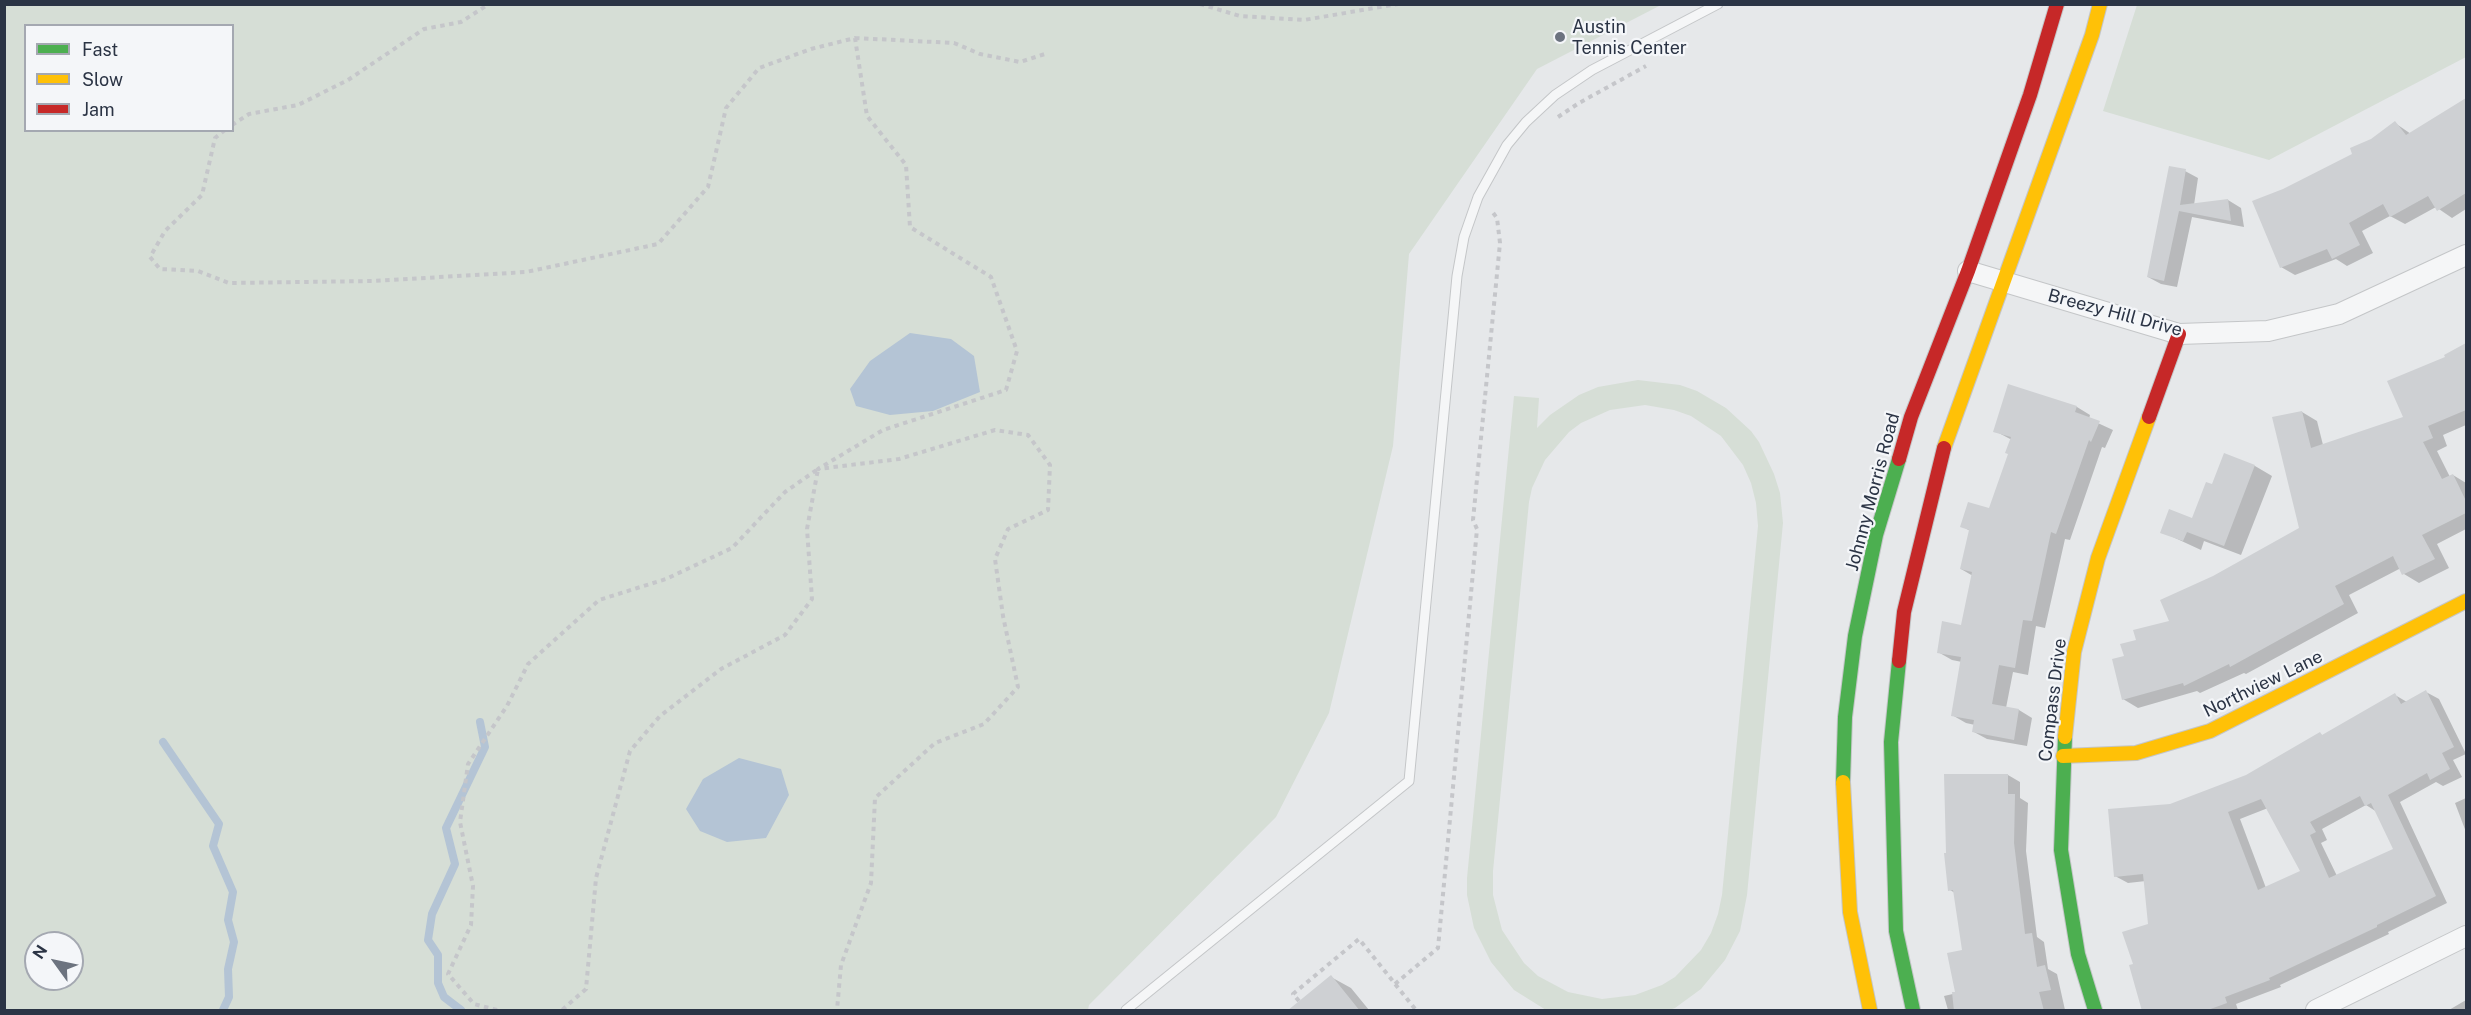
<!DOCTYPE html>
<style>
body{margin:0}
#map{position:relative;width:2471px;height:1015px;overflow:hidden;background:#e6e8ea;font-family:"Public Sans",sans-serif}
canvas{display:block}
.frame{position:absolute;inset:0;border:6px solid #2b3445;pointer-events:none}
.legend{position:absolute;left:24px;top:24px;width:210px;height:108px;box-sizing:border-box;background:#f4f6f9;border:2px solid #a4a8b1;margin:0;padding:8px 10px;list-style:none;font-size:18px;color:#2b3445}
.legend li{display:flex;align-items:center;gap:12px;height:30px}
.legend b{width:30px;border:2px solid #a4a8b1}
.north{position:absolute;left:24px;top:931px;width:60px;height:60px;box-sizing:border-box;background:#f4f6f9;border:2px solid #a4a8b1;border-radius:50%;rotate:303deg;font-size:16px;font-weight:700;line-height:24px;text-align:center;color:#2b3445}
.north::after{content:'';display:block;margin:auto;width:21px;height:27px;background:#6c737f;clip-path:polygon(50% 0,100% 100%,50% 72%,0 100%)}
</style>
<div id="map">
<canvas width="2471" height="1015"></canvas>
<div class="frame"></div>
<ul class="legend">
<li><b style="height:8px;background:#4caf50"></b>Fast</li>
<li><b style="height:8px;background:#ffc107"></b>Slow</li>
<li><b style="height:8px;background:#c62828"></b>Jam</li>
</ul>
<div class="north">N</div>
</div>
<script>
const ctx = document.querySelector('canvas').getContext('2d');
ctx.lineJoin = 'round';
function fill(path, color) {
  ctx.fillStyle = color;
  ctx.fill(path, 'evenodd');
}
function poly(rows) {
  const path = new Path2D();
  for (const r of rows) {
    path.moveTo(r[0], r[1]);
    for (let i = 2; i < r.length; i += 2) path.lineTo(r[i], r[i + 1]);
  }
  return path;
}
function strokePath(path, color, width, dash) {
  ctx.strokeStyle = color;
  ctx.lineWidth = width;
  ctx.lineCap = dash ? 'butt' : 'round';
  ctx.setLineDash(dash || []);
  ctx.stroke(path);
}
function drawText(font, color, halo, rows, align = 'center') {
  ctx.font = font + ' "Public Sans",sans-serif';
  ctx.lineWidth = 4.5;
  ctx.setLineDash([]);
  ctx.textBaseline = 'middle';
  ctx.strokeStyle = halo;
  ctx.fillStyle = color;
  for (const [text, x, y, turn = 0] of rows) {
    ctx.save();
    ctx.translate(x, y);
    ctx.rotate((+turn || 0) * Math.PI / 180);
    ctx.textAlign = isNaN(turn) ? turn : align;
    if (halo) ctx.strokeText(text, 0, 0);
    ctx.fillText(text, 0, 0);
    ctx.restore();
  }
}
fill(poly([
 [5,5,1661,5,1537,69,1409,254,1393,446,1329,713,1276,817,1089,1005,1088,1010,5,1010],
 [26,26,232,26,232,130,26,130],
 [36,943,72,943,72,979,36,979],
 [2137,5,2466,5,2466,57,2269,160,2103,111],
 [1638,380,1680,385,1697,391,1726,408,1751,431,1759,442,1774,474,1780,493,1783,523,1747,895,1740,931,1725,960,1701,989,1675,1008,1669,1010,1546,1010,1514,990,1491,962,1474,928,1467,895,1467,878,1514,396,1539,398,1537,428,1550,415,1579,395,1598,387],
 [1645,405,1674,410,1691,416,1721,436,1743,465,1751,483,1756,503,1758,526,1722,895,1718,914,1711,933,1701,950,1675,977,1662,985,1635,995,1602,999,1568,992,1538,976,1524,963,1502,930,1493,895,1493,871,1529,502,1532,488,1545,460,1569,432,1581,423,1610,410]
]), '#d6ded6');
fill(poly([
 [910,333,951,339,974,356,980,392,933,411,890,415,856,406,850,389,870,361],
 [739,758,781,769,789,795,766,838,727,842,700,831,686,809,703,779]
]), '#b4c4d5');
fill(poly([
 [2466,100,2466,209,2452,218,2436,207,2405,224,2390,216,2362,231,2373,253,2347,266,2336,259,2295,275,2281,267,2283,190,2354,155,2395,123,2411,134],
 [2185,171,2198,178,2194,205,2228,200,2241,208,2244,227,2192,217,2177,287,2161,284,2148,277],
 [2466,345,2466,425,2443,435,2447,446,2437,451,2450,477,2453,475,2466,483,2466,529,2437,544,2449,568,2419,583,2404,574,2401,568,2349,595,2358,613,2246,674,2244,673,2200,693,2197,691,2138,708,2123,699,2125,657,2138,641,2171,622,2213,577,2301,529,2302,412,2317,421,2323,445,2405,418,2447,358,2446,356],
 [2009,386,2077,407,2090,415,2089,419,2113,430,2105,448,2102,447,2070,540,2065,539,2045,628,2036,626,2028,675,2013,672,2006,708,2019,710,2032,718,2027,746,1987,739,1974,732,1975,725,1966,723,1952,715,1962,662,1952,660,1938,652,1962,627,1973,576,1961,569,1970,531,1962,526,1990,510,2010,453,2012,440,1995,431],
 [2225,455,2255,466,2272,476,2241,555,2204,541,2201,550,2162,532,2193,519,2213,486],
 [2426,692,2439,699,2466,754,2453,760,2462,777,2443,786,2436,782,2400,802,2447,903,2388,932,2389,934,2280,985,2281,987,2236,1004,2238,1010,2144,1010,2135,965,2149,925,2146,881,2128,883,2115,876,2170,806,2247,776,2320,734,2324,736,2395,695,2407,702],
 [2366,805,2377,812,2395,849,2337,876,2321,843,2327,840,2322,829],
 [2268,808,2302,872,2266,888,2240,819],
 [2008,775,2020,782,2020,798,2028,803,2026,851,2037,937,2044,942,2048,969,2057,974,2065,1010,1948,1010,1944,996,1957,993,1964,952,1955,893,1950,890],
 [2466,798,2466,832,2455,803],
 [1331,977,1351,988,1369,1010,1291,1010],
 [2466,1000,2466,1010,2449,1010]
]), '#0003');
strokePath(poly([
 [163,742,219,824,213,846,233,892,228,920,234,942,228,969,229,997,223,1010],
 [461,1010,444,997,438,983,438,955,428,940,432,914,455,864,446,828,485,747,480,722]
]), '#b4c4d5', 8);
fill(poly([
 [2466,98,2466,193,2437,211,2428,196,2390,217,2383,204,2349,223,2360,245,2332,259,2327,249,2280,268,2252,201,2283,189,2352,154,2350,148,2371,139,2395,121,2406,135],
 [2169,166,2186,169,2180,205,2228,199,2231,221,2179,211,2164,281,2147,277],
 [2466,343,2466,410,2428,426,2433,438,2423,442,2442,479,2453,474,2466,501,2466,513,2422,535,2435,559,2402,575,2393,556,2335,586,2344,604,2230,667,2229,664,2184,686,2183,683,2122,700,2112,659,2124,656,2120,644,2136,640,2133,630,2169,621,2160,600,2213,576,2299,528,2272,417,2302,411,2311,448,2403,417,2387,381,2445,357,2444,355],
 [2008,384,2077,406,2075,412,2100,421,2091,442,2089,440,2056,534,2051,532,2032,621,2023,620,2015,668,1999,665,1992,704,2019,709,2014,740,1972,732,1974,720,1951,716,1961,657,1937,653,1942,621,1961,625,1972,572,1960,569,1969,530,1960,527,1968,502,1989,508,2008,454,2005,453,2011,437,1993,432],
 [2224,453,2255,465,2224,546,2187,532,2183,541,2160,533,2169,509,2192,518,2206,482,2212,484],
 [2426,690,2454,747,2442,753,2450,769,2430,780,2427,773,2388,795,2436,896,2377,925,2377,927,2269,978,2270,980,2225,997,2227,1003,2205,1011,2142,1011,2129,965,2133,964,2122,932,2148,924,2143,874,2114,877,2108,809,2170,804,2246,775,2320,732,2322,735,2395,693,2401,704],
 [2360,796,2365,806,2371,803,2393,849,2329,878,2310,835,2316,832,2310,822],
 [2261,799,2300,871,2258,890,2228,812],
 [1944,774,2008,774,2008,794,2015,794,2014,843,2025,934,2032,933,2037,967,2045,965,2051,990,2039,992,2044,1011,1954,1011,1952,992,1955,992,1947,953,1962,950,1953,890,1948,891,1944,853,1946,853],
 [1331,975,1360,1011,1287,1011]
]), '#ced0d3');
const lane = poly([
 [1126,1010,1409,781,1457,276,1464,237,1478,197,1507,145,1526,122,1555,95,1592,70,1718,4]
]);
const street = poly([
 [1968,271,2179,334,2268,331,2339,314,2466,255],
 [2316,1010,2466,936]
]);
const fast = poly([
 [1899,661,1891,742,1896,931,1913,1010],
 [2065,737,2061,850,2078,954,2095,1010],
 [1843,782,1845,717,1855,636,1876,535,1899,459]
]);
const slow = poly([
 [1944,448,2092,35,2100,4],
 [2065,737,2074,652,2098,558,2149,417],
 [2063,756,2136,753,2210,731,2466,601],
 [1843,782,1850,912,1870,1010]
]);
const jam = poly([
 [2149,417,2179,334],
 [1899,459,1911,417,1968,271,2030,95,2057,4],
 [1899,661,1904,612,1944,448]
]);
strokePath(lane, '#c4c6c8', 11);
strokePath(street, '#c4c6c8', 22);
strokePath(fast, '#c4c6c8', 16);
strokePath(slow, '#c4c6c8', 16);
strokePath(jam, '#c4c6c8', 16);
strokePath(poly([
 [1200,4,1240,16,1304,20,1398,4],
 [855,38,954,43,980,54,1020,62,1048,53],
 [1558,117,1579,103,1646,66],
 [232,125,249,114,298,105,348,80,424,29,461,22,489,4],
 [225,130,215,138,202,195,165,231,150,257,160,269,198,271,229,283,373,281,526,272,658,244,708,187,726,108,759,68,811,49,855,38,867,116,906,165,910,227,991,277,1017,351,1006,390,883,430,818,469,899,459,995,430,1028,435,1050,465,1048,510,1008,529,995,559,1003,616,1018,687,984,724,935,743,875,798,871,883,841,965,837,1010],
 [1395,984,1438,948,1477,529,1473,520,1500,243,1497,218,1491,210],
 [1299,1001,1293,994,1359,939,1416,1010],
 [497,1010,474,1004,448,974,471,925,473,886,460,822,468,764,507,706,528,664,599,600,666,579,732,548,785,492,818,469,807,529,812,599,785,635,721,669,660,716,630,751,596,878,586,989,562,1010]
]), '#c5c6ca', 4, [4.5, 4.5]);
strokePath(lane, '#f5f6f7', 9);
strokePath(street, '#f5f6f7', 20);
strokePath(fast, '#4caf50', 14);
strokePath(slow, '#ffc107', 14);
strokePath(jam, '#c62828', 14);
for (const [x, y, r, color] of [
 [1560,37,6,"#6c737f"]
]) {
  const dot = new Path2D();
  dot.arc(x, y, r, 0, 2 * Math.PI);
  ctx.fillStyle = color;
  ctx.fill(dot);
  strokePath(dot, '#f4f6f9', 2);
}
drawText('18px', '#2b3445', '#f4f6f9', [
 ["Austin",1572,27],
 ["Tennis Center",1572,48]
], 'left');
drawText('18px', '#2b3445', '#f4f6f9', [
 ["Breezy Hill Drive",2115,313,15],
 ["Johnny Morris Road",1873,492,-75],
 ["Northview Lane",2263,684,-26],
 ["Compass Drive",2053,700,-83]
]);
</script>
